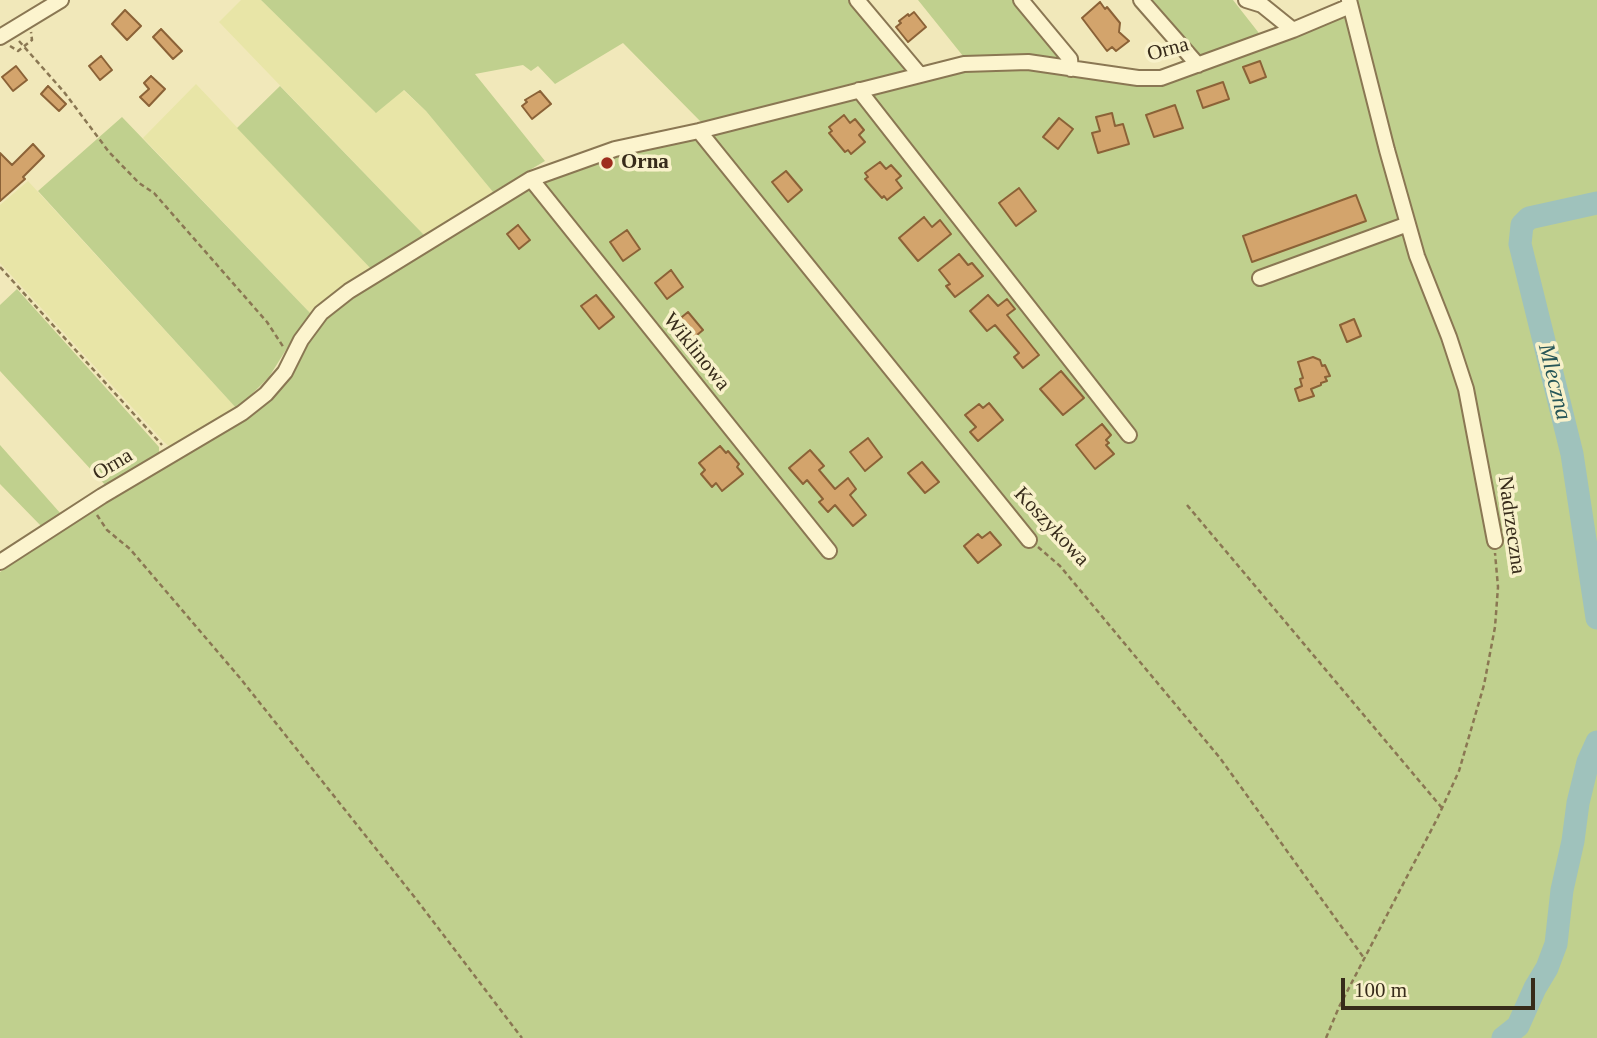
<!DOCTYPE html>
<style>
body{margin:0}
#map{position:relative;width:1597px;height:1038px;overflow:hidden;background:#f1e8ba;font-family:Georgia,serif}
canvas{display:block}
.scale{position:absolute;left:1341px;top:978px;width:194px;height:32px;box-sizing:border-box;border:4px solid #372b1a;border-top:0;padding-left:9px;font-size:21px;line-height:24px;white-space:nowrap;color:#372b1a;-webkit-text-stroke:5px #f8f1ca;paint-order:stroke}
</style>
<div id="map">
<canvas width="1597" height="1038"></canvas>
<div class="scale">100 m</div>
</div>
<script>
const ctx = document.querySelector('canvas').getContext('2d');
ctx.lineJoin = 'round';
function fill(path, color) {
  ctx.fillStyle = color;
  ctx.fill(path, 'evenodd');
}
function poly(rows) {
  const path = new Path2D();
  for (const r of rows) {
    path.moveTo(r[0], r[1]);
    for (let i = 2; i < r.length; i += 2) path.lineTo(r[i], r[i + 1]);
  }
  return path;
}
function strokePath(path, color, width, dash) {
  ctx.strokeStyle = color;
  ctx.lineWidth = width;
  ctx.lineCap = dash ? 'butt' : 'round';
  ctx.setLineDash(dash || []);
  ctx.stroke(path);
}
function drawText(font, color, halo, rows, align = 'center') {
  ctx.font = font + ' Georgia,serif';
  ctx.lineWidth = 7;
  ctx.setLineDash([]);
  ctx.textBaseline = 'middle';
  ctx.strokeStyle = halo;
  ctx.fillStyle = color;
  for (const [text, x, y, turn = 0] of rows) {
    ctx.save();
    ctx.translate(x, y);
    ctx.rotate((+turn || 0) * Math.PI / 180);
    ctx.textAlign = isNaN(turn) ? turn : align;
    if (halo) ctx.strokeText(text, 0, 0);
    ctx.fillText(text, 0, 0);
    ctx.restore();
  }
}
fill(poly([
 [241,0,261,0,375,112,403,90,426,111,493,192,424,235,219,22],
 [196,84,372,270,312,315,143,138],
 [28,181,237,409,170,447,164,442,0,263,0,205]
]), '#e8e5a7');
fill(poly([
 [261,0,848,0,914,73,861,82,703,124,623,43,555,84,538,66,531,71,523,65,475,74,545,161,493,192,426,111,404,90,376,113],
 [918,0,1016,0,1066,63,967,61],
 [1144,0,1233,0,1262,37,1196,58],
 [1355,0,1597,0,1597,1038,0,1038,0,572,98,506,245,417,318,324,356,293,516,193,613,155,972,69,1027,67,1148,86,1167,83],
 [280,86,424,235,372,270,237,128],
 [122,117,312,315,289,345,269,377,237,409,38,191],
 [17,289,159,447,159,454,107,487,0,371,0,305],
 [0,445,61,514,42,527,0,484]
]), '#c0d08e');
strokePath(poly([
 [1597,203,1529,218,1522,225,1520,244,1572,454,1597,618],
 [1503,1038,1518,1026,1535,988,1547,968,1556,944,1562,890,1573,841,1578,803,1588,762,1597,742]
]), '#9fc2bc', 23);
const building = poly([
 [1100,2,1105,9,1107,7,1120,23,1119,32,1129,41,1116,51,1112,47,1107,51,1082,18,1100,2],
 [125,10,141,26,127,40,112,24,125,10],
 [914,12,926,27,908,42,896,27,901,23,899,21,908,14,909,16,914,12],
 [161,29,182,51,173,59,153,37,161,29],
 [101,56,112,70,100,80,89,66,101,56],
 [1260,61,1266,77,1250,83,1243,67,1260,61],
 [16,66,27,80,13,91,2,77,16,66],
 [151,76,165,89,149,106,140,97,149,89,144,83,151,76],
 [1223,82,1229,99,1203,108,1197,91,1223,82],
 [48,86,66,104,59,111,41,94,48,86],
 [540,91,551,104,532,119,522,106,527,102,525,100,540,91],
 [1175,105,1183,128,1154,137,1146,115,1175,105],
 [1112,113,1115,126,1123,124,1129,144,1098,153,1092,133,1100,131,1096,117,1112,113],
 [844,115,850,123,855,119,864,130,859,135,865,142,851,154,848,150,845,152,829,133,832,131,829,127,844,115],
 [1059,118,1073,129,1058,149,1043,137,1059,118],
 [33,144,44,156,23,177,25,179,0,201,0,153,12,165,33,144],
 [880,162,886,169,891,165,901,176,896,180,902,188,887,200,884,196,882,198,865,179,868,177,865,173,880,162],
 [786,171,802,190,788,202,772,182,786,171],
 [1019,188,1036,211,1016,226,999,203,1019,188],
 [1356,195,1366,221,1252,262,1243,236,1356,195],
 [924,217,932,227,940,220,951,234,918,261,899,238,924,217],
 [518,225,530,240,519,249,507,234,518,225],
 [627,230,640,249,623,261,610,242,627,230],
 [959,254,968,265,972,263,983,276,955,297,946,286,950,284,939,270,959,254],
 [671,270,683,287,667,299,655,283,671,270],
 [596,295,614,317,599,329,581,306,596,295],
 [988,295,998,306,1007,299,1015,309,1007,315,1039,355,1023,368,1014,357,1019,353,995,325,987,331,970,311,988,295],
 [688,312,703,330,691,340,677,321,688,312],
 [1354,319,1361,336,1347,342,1340,325,1354,319],
 [1313,357,1320,360,1322,366,1325,365,1330,376,1325,377,1327,381,1321,383,1321,385,1311,389,1314,396,1299,401,1295,389,1302,386,1300,379,1303,378,1298,362,1313,357],
 [1061,371,1084,398,1063,415,1040,389,1061,371],
 [989,403,1003,420,978,441,970,432,976,427,965,415,979,404,983,408,989,403],
 [1102,424,1111,435,1106,440,1109,443,1106,445,1114,454,1095,469,1076,445,1102,424],
 [868,438,882,457,865,471,850,452,868,438],
 [720,446,726,453,728,451,739,464,737,467,743,474,722,491,716,483,712,487,701,474,705,470,699,463,720,446],
 [810,450,824,466,819,470,835,489,848,478,856,489,850,495,866,515,853,526,835,505,828,512,819,502,823,499,807,480,803,484,789,468,810,450],
 [922,462,939,482,925,493,908,473,922,462],
 [990,532,1001,545,978,563,964,546,978,534,982,538,990,532]
]);
fill(building, '#d3a46c');
strokePath(building, '#8b6237', 2);
const minor = poly([
 [857,0,920,75],
 [1021,0,1070,59,1071,69],
 [1141,0,1198,65],
 [1246,0,1262,5,1293,30],
 [1349,0,1387,150,1417,256,1449,337,1466,389,1495,541],
 [0,37,61,0],
 [859,90,1129,435],
 [699,131,1029,540],
 [531,179,829,551],
 [1260,278,1408,224],
 [0,562,102,496,242,413,266,394,285,372,301,340,321,313,349,291,531,179,615,149,699,131,964,64,1028,62,1138,78,1161,78,1293,30,1350,6]
]);
strokePath(minor, '#8a7753', 18);
strokePath(poly([
 [19,41,64,92,109,152,139,183,154,193,267,322,284,348],
 [10,46,18,51,32,40,31,32],
 [0,267,162,445],
 [1187,505,1442,808],
 [97,515,107,530,130,549,240,678,416,899,522,1038],
 [1038,547,1060,566,1220,758,1364,958],
 [1326,1038,1339,1007,1437,819,1459,771,1484,685,1495,627,1498,587,1495,553]
]), '#8a7753', 2.5, [5, 3.5]);
strokePath(minor, '#fcf4ce', 14);
for (const [x, y, r, color] of [
 [607,163,7,"#9e2d1e"]
]) {
  const dot = new Path2D();
  dot.arc(x, y, r, 0, 2 * Math.PI);
  ctx.fillStyle = color;
  ctx.fill(dot);
  strokePath(dot, '#f8f1ca', 2.5);
}
drawText('21px', '#372b1a', '#f8f1ca', [
 ["Orna",1168,50,-15],
 ["Wiklinowa",696,352,51],
 ["Orna",113,465,-31],
 ["Nadrzeczna",1511,525,82],
 ["Koszykowa",1051,527,47]
]);
drawText('bold 21px', '#372b1a', '#f8f1ca', [
 ["Orna",621,163]
], 'left');
drawText('italic 23px', '#275658', '#f8f1ca', [
 ["Mleczna",1554,382,76]
]);
</script>
